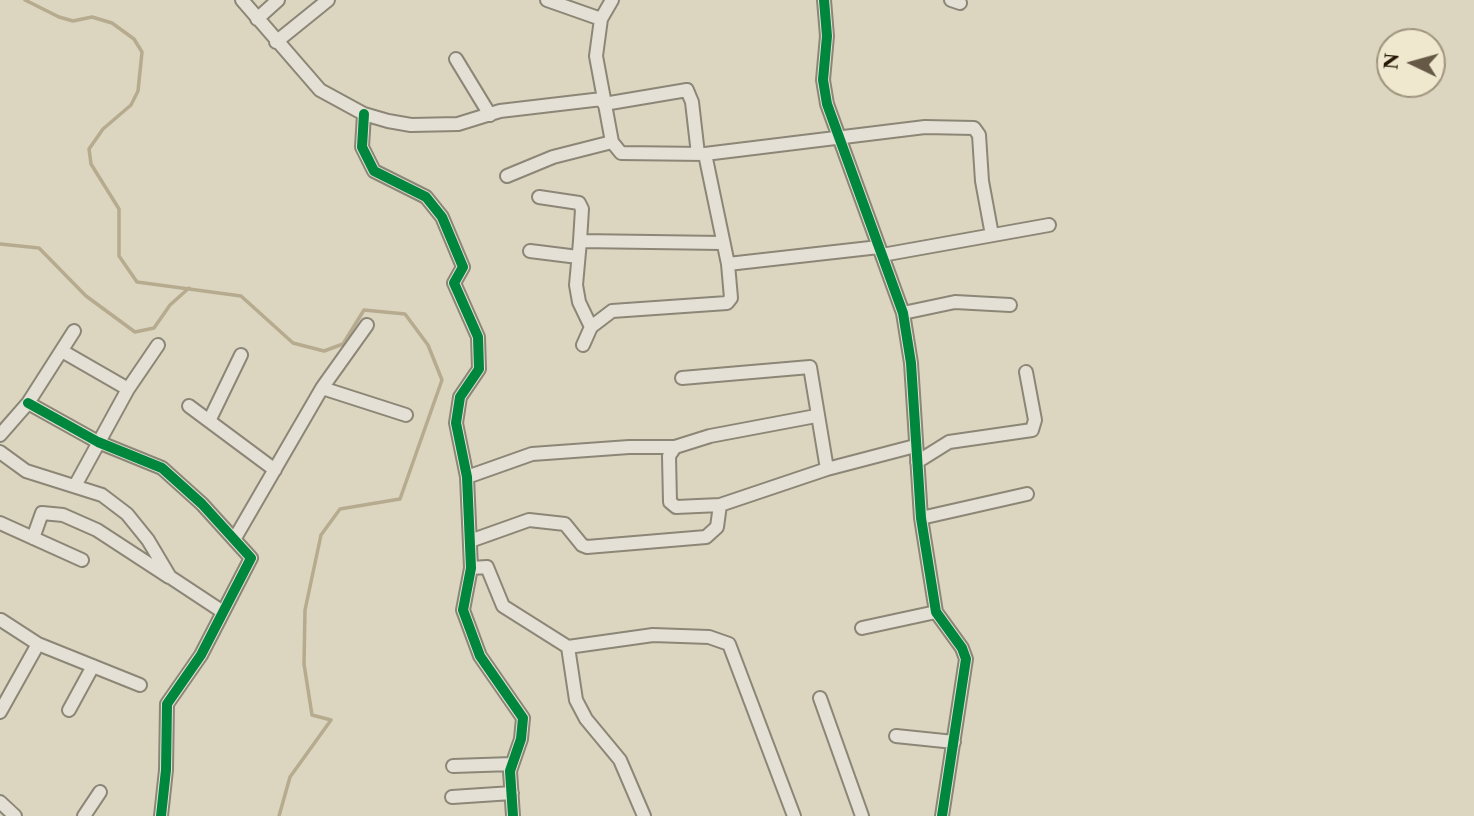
<!DOCTYPE html>
<style>
body{margin:0}
#map{position:relative;width:1474px;height:816px;overflow:hidden;background:#dcd6c0;font-family:"Libre Caslon Text",serif}
canvas{display:block}
.north{position:absolute;left:1376px;top:28px;width:70px;height:70px;box-sizing:border-box;background:#efe8cf;border:2px solid #9f947e;border-radius:50%;rotate:275deg;font-size:19px;font-weight:700;line-height:28px;text-align:center;color:#261604}
.north::after{content:'';display:block;margin:auto;width:24px;height:32px;background:#665946;clip-path:polygon(50% 0,100% 100%,50% 72%,0 100%)}
</style>
<div id="map">
<canvas width="1474" height="816"></canvas>
<div class="north">N</div>
</div>
<script>
const ctx = document.querySelector('canvas').getContext('2d');
ctx.lineJoin = 'round';
function poly(rows) {
  const path = new Path2D();
  for (const r of rows) {
    path.moveTo(r[0], r[1]);
    for (let i = 2; i < r.length; i += 2) path.lineTo(r[i], r[i + 1]);
  }
  return path;
}
function strokePath(path, color, width, dash) {
  ctx.strokeStyle = color;
  ctx.lineWidth = width;
  ctx.lineCap = dash ? 'butt' : 'round';
  ctx.setLineDash(dash || []);
  ctx.stroke(path);
}
strokePath(poly([
 [25,0,59,17,73,21,92,17,112,23,134,39,142,52,138,91,131,105,103,129,89,149,91,164,119,209,119,256,137,282,241,296,293,343,324,351,343,344,364,310,405,314,428,345,442,380,400,499,340,509,321,535,305,610,304,664,312,715,331,720,290,777,279,816],
 [0,244,39,248,86,296,135,332,154,328,170,305,189,288]
]), '#b6ab8e', 3.5);
const minor = poly([
 [242,0,320,90,364,114,388,121,411,125,458,124,500,111,602,99],
 [547,0,601,19],
 [612,0,601,19,596,56,612,142,621,153,705,154,925,127,974,128,979,135,982,181,992,235],
 [824,0,827,36,823,80,827,104,903,313,911,363,921,518,936,612,962,648,966,659,942,816],
 [951,0,960,3],
 [257,19,278,0],
 [276,42,328,0],
 [456,59,490,115],
 [604,104,687,90,692,102,698,154],
 [364,114,362,147,374,171,426,197,442,217,463,267,454,283,478,337,479,369,460,397,456,423,467,477,471,568,463,610,480,656,523,718,521,739,510,771,513,816],
 [507,176,553,157,612,142],
 [539,197,579,203,582,209,580,241,722,243],
 [580,241,576,285,579,302,591,327],
 [530,251,578,257],
 [882,255,1049,225],
 [728,264,879,247],
 [903,313,955,302,1010,305],
 [583,345,591,327,612,311,727,303,731,298,728,264,705,154],
 [62,351,128,389],
 [682,378,810,367,827,469],
 [322,388,406,415],
 [28,403,98,442,162,468,202,504,251,558,201,655,167,704,166,770,161,816],
 [189,406,275,470],
 [210,419,241,355],
 [0,435,28,403,74,331],
 [675,447,669,456,670,502,676,507,720,505,827,469,915,446],
 [0,452,26,471,102,495,127,514,148,540,170,577,223,612],
 [917,462,949,442,1032,430,1035,420,1026,372],
 [467,477,532,454,629,447,675,447,710,436,816,416],
 [76,484,128,389,158,345],
 [921,518,1027,494],
 [0,523,82,560],
 [33,538,42,513,63,515,97,530,169,577],
 [235,538,322,388,367,325],
 [470,541,529,520,565,524,582,545,587,547,706,537,717,527,720,505],
 [471,568,487,567,503,606,568,647,653,635,709,637,729,644,794,816],
 [1,620,38,644,140,685],
 [862,628,936,612],
 [568,647,576,700,586,719,620,760,644,816],
 [820,698,862,816],
 [69,710,93,666],
 [0,712,38,644],
 [896,736,954,742],
 [453,766,512,764],
 [452,797,512,793],
 [0,802,15,816],
 [84,816,100,792]
]);
strokePath(minor, '#8c8677', 16);
strokePath(minor, '#e4e0d5', 12);
strokePath(poly([
 [824,0,827,36,823,80,827,104,903,313,911,363,921,518,936,612,962,648,966,659,942,816],
 [364,114,362,147,374,171,426,197,442,217,463,267,454,283,478,337,479,369,460,397,456,423,467,477,471,568,463,610,480,656,523,718,521,739,510,771,513,816],
 [28,403,98,442,162,468,202,504,251,558,201,655,167,704,166,770,161,816]
]), '#00873e', 10);
</script>
